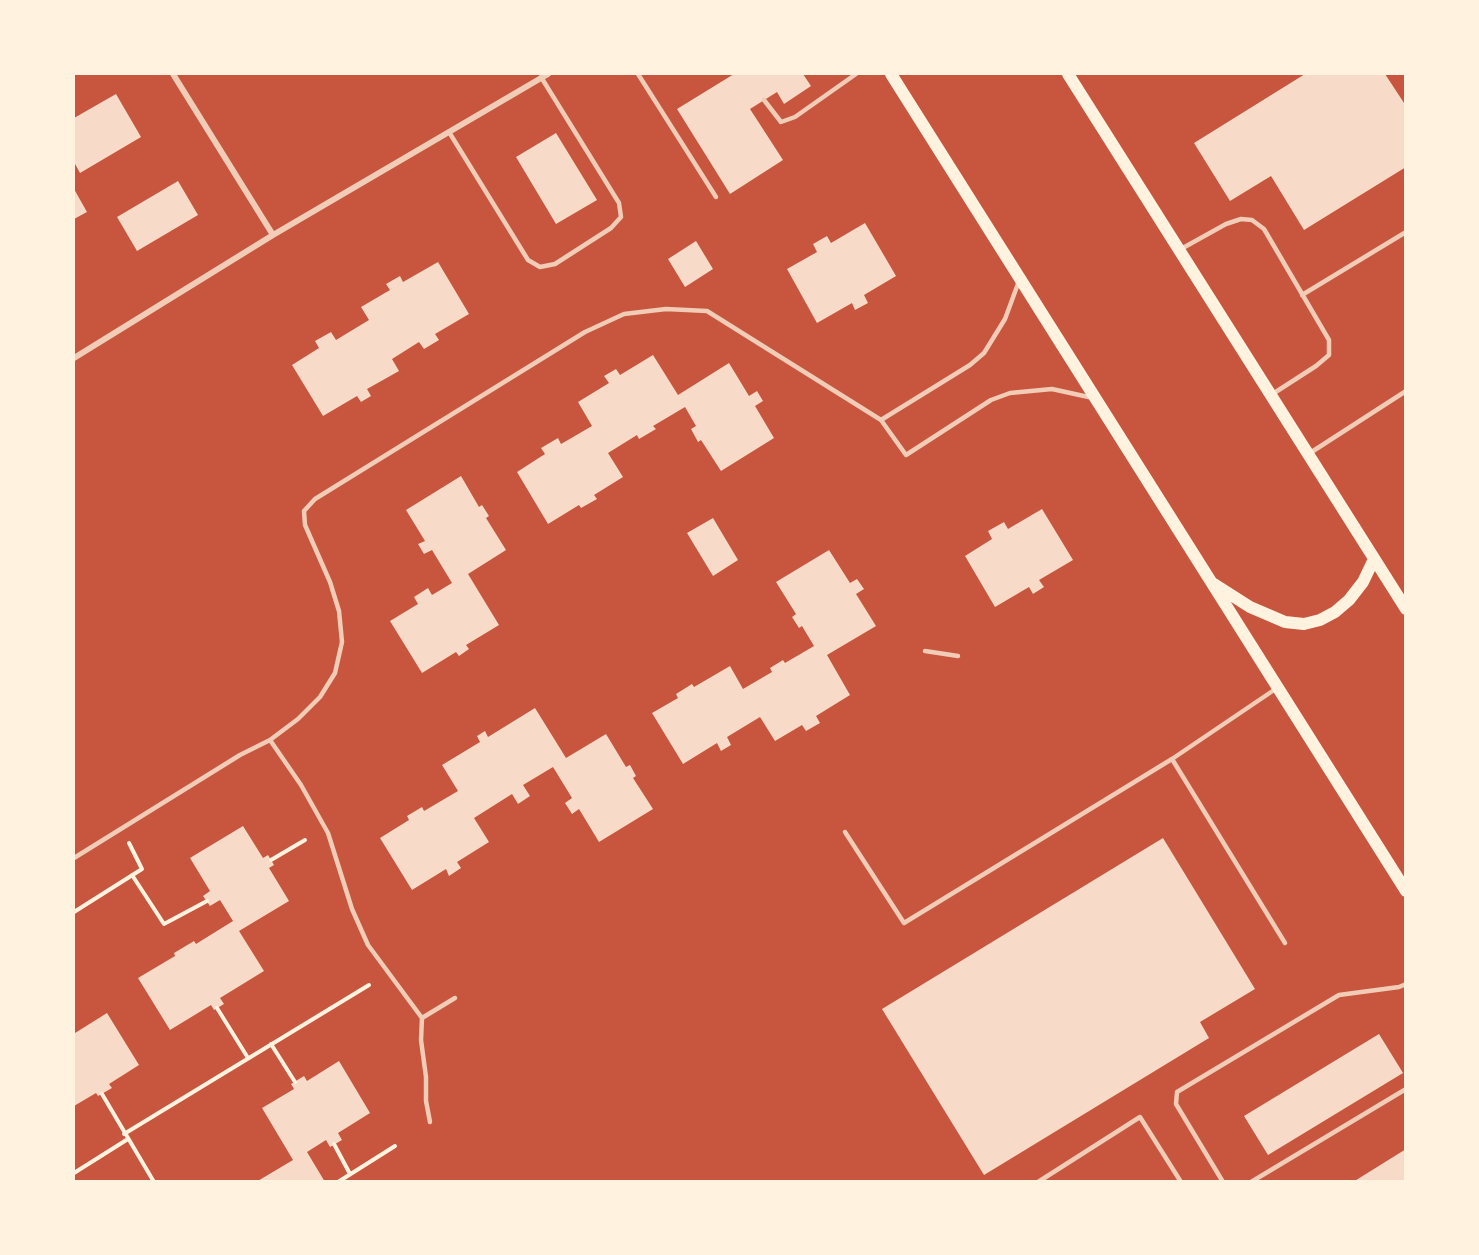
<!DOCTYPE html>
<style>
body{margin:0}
#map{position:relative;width:1479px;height:1255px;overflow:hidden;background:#c8553d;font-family:"Public Sans",sans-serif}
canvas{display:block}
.frame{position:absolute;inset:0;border:75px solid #fff3e0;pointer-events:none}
</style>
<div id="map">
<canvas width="1479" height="1255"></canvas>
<div class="frame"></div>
</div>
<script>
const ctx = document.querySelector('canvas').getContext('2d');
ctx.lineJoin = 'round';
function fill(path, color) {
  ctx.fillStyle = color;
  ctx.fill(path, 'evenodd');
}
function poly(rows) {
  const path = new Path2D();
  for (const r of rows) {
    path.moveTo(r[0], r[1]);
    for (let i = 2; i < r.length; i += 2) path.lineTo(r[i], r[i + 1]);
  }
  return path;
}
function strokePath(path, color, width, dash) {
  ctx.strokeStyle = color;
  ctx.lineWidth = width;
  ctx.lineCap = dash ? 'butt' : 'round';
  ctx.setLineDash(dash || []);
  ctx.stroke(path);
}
fill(poly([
 [734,74,803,74,811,86,784,104,777,92,750,109,783,160,730,194,677,109],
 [1305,74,1385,74,1406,106,1406,167,1304,230,1271,176,1230,201,1194,143],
 [116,94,141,137,80,173,74,162,74,118],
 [556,133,597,200,556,224,516,157],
 [178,181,198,215,137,251,117,217],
 [74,189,87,212,74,219],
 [865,223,896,276,864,295,868,303,855,310,852,303,817,323,787,269,817,252,813,244,827,236,831,243],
 [696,241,713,269,685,287,668,259],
 [438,262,469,314,435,334,439,340,424,349,419,342,392,359,399,371,367,389,371,396,361,402,357,396,323,416,292,365,319,348,315,341,331,332,336,340,369,320,361,307,390,290,386,284,400,276,403,282],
 [653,355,678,395,729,363,749,396,757,391,763,401,755,406,774,438,721,471,701,440,698,442,691,429,696,426,685,407,653,426,656,429,639,439,637,435,608,453,623,477,594,495,597,499,581,508,579,505,548,524,517,472,545,454,541,448,558,438,561,444,592,426,578,402,609,383,604,376,616,369,620,375],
 [461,476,479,507,482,505,489,516,486,518,506,550,468,574,499,625,466,645,469,649,459,656,456,652,422,673,390,621,418,604,414,597,428,588,432,595,452,583,432,550,424,554,418,544,425,541,406,510],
 [1042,509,1073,560,1039,580,1044,587,1033,594,1029,587,995,607,965,556,992,539,988,531,1004,522,1008,529],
 [713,518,738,560,713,576,687,533],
 [829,550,850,583,857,579,864,589,856,594,876,626,827,655,850,695,816,716,820,723,806,731,802,725,775,741,760,717,727,737,731,745,721,751,717,743,683,764,652,713,678,698,676,694,692,684,694,687,730,666,743,689,772,672,770,668,783,660,785,663,814,646,802,626,799,628,792,617,796,614,776,582],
 [535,708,566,758,606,734,626,767,630,765,636,776,633,778,653,809,599,842,579,809,572,814,565,803,572,798,553,767,523,785,530,796,518,804,512,794,474,818,489,842,457,862,461,868,449,876,446,869,412,890,380,838,409,820,407,816,422,807,424,811,458,791,442,765,480,742,477,736,485,731,488,737],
 [243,826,263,858,268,855,274,865,269,868,289,901,239,931,264,971,220,998,224,1004,214,1010,211,1005,170,1030,138,978,175,956,174,953,194,941,196,944,233,921,220,900,210,906,203,896,210,891,190,858],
 [1163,838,1255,989,1200,1022,1209,1038,984,1175,882,1009],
 [107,1013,139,1065,109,1084,112,1088,98,1096,96,1093,74,1106,74,1031,75,1033],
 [1379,1034,1403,1073,1268,1155,1244,1116],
 [339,1061,370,1113,338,1133,342,1140,330,1147,326,1140,307,1152,325,1182,256,1182,293,1160,262,1108,294,1089,291,1084,304,1076,307,1081],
 [1406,1149,1406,1182,1353,1182]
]), '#f7dbc8');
strokePath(poly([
 [271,860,305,840],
 [132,875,164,924,207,901],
 [74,912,142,869,129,843],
 [217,1008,248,1058],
 [271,1044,295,1082],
 [102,1094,154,1182],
 [124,1134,369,985],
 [334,1144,350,1174],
 [74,1173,128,1139],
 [338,1182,395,1146]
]), '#fff3e0', 4);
strokePath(poly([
 [638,74,716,197],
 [764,100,781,122,795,117,856,74],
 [449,132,528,260,540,267,555,264,611,228,621,217,619,203,541,77],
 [1181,249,1226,224,1241,219,1252,220,1264,229,1329,340,1329,355,1316,366,1271,395],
 [1302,295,1406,232],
 [881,420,970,365,984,353,1005,319,1019,281],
 [1310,453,1406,391],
 [925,651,958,656],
 [270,740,301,785,328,833,352,909,368,945,422,1018,421,1040,426,1077,426,1101,430,1122],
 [1172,759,1285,943],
 [845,832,904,923,1172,759,1277,688],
 [74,858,240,755,270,740,298,719,320,697,335,673,342,642,339,611,330,582,305,525,304,511,315,499,585,332,624,314,666,309,707,311,881,420,906,455,991,400,1010,393,1052,389,1093,398],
 [422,1018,455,998],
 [1038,1182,1140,1117,1181,1182],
 [1223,1182,1176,1104,1177,1092,1339,995,1399,987,1406,984],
 [1251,1182,1406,1089]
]), '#f1ccb7', 4.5);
strokePath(poly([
 [173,74,273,235],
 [74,358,273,235,548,74]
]), '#f1ccb7', 6);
strokePath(poly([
 [891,74,1406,891],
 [1068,74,1406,609],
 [1214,584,1250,607,1285,622,1304,624,1320,620,1335,612,1349,600,1363,582,1374,559]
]), '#fff3e0', 12);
</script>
